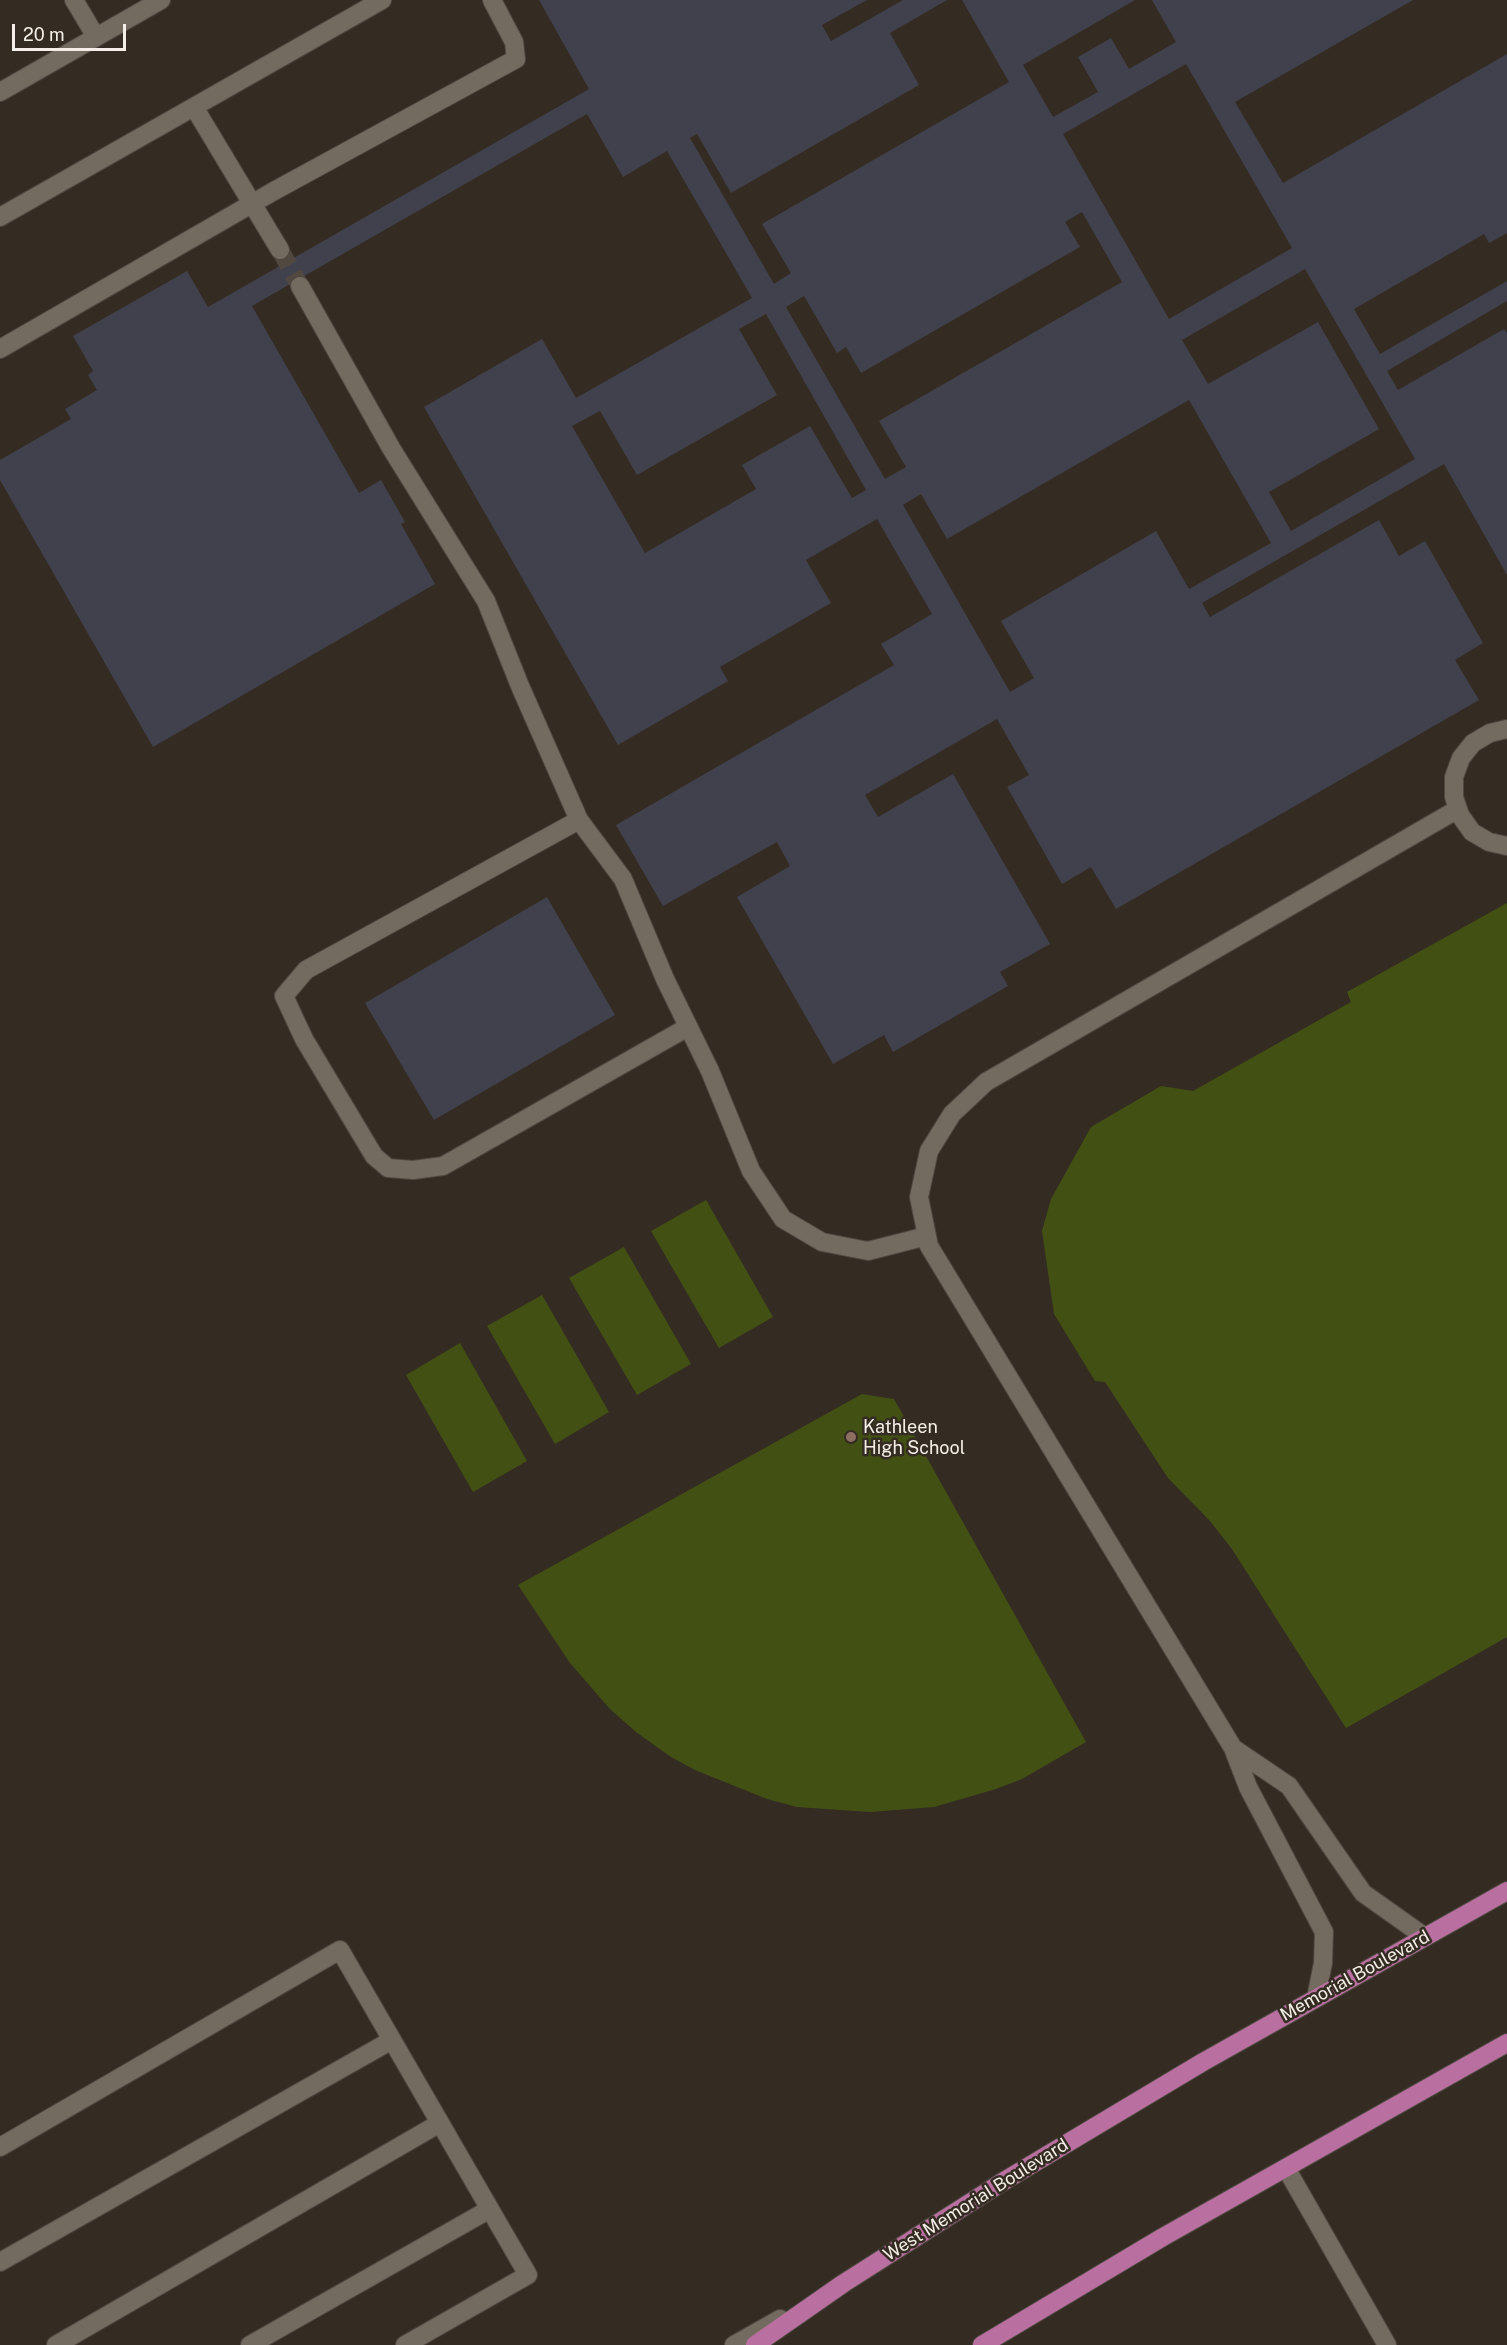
<!DOCTYPE html>
<style>
body{margin:0}
#map{position:relative;width:1507px;height:2345px;overflow:hidden;background:#342c22;font-family:"Public Sans",sans-serif}
canvas{display:block}
.scale{position:absolute;left:12px;top:24px;width:114px;height:27px;box-sizing:border-box;border:3px solid #f3eee7;border-top:0;padding-left:8px;font-size:18px;line-height:21px;white-space:nowrap;color:#f3eee7;-webkit-text-stroke:4px #342c22;paint-order:stroke}
</style>
<div id="map">
<canvas width="1507" height="2345"></canvas>
<div class="scale">20 m</div>
</div>
<script>
const ctx = document.querySelector('canvas').getContext('2d');
ctx.lineJoin = 'round';
function fill(path, color) {
  ctx.fillStyle = color;
  ctx.fill(path, 'evenodd');
}
function poly(rows) {
  const path = new Path2D();
  for (const r of rows) {
    path.moveTo(r[0], r[1]);
    for (let i = 2; i < r.length; i += 2) path.lineTo(r[i], r[i + 1]);
  }
  return path;
}
function strokePath(path, color, width, dash) {
  ctx.strokeStyle = color;
  ctx.lineWidth = width;
  ctx.lineCap = dash ? 'butt' : 'round';
  ctx.setLineDash(dash || []);
  ctx.stroke(path);
}
function drawText(font, color, halo, rows, align = 'center') {
  ctx.font = font + ' "Public Sans",sans-serif';
  ctx.lineWidth = 5;
  ctx.setLineDash([]);
  ctx.textBaseline = 'middle';
  ctx.strokeStyle = halo;
  ctx.fillStyle = color;
  for (const [text, x, y, turn = 0] of rows) {
    ctx.save();
    ctx.translate(x, y);
    ctx.rotate((+turn || 0) * Math.PI / 180);
    ctx.textAlign = isNaN(turn) ? turn : align;
    if (halo) ctx.strokeText(text, 0, 0);
    ctx.fillText(text, 0, 0);
    ctx.restore();
  }
}
fill(poly([
 [1507,903,1507,1637,1346,1728,1232,1549,1210,1521,1168,1478,1105,1382,1095,1381,1054,1314,1042,1231,1051,1199,1091,1127,1161,1086,1193,1091,1351,1002,1347,992],
 [706,1200,773,1317,719,1348,651,1231],
 [624,1247,691,1364,637,1395,569,1278],
 [542,1295,609,1412,555,1444,487,1326],
 [460,1343,527,1461,473,1492,406,1375],
 [862,1394,894,1399,1086,1742,1022,1779,996,1789,934,1807,870,1812,797,1807,767,1799,695,1770,671,1757,636,1732,610,1709,570,1663,518,1585]
]), '#435014');
fill(poly([
 [539,0,867,0,822,25,831,41,903,0,947,0,890,33,919,85,731,193,697,134,690,138,774,284,791,273,762,224,1009,82,962,0,1135,0,1023,65,1053,117,1098,92,1078,57,1111,38,1129,69,1176,42,1152,0,1413,0,1235,102,1283,183,1507,54,1507,233,1489,243,1484,234,1354,309,1380,354,1507,281,1507,301,1387,371,1398,390,1504,329,1507,333,1507,575,1444,464,1202,603,1210,617,1379,520,1399,556,1425,541,1483,643,1455,660,1479,700,1116,909,1091,867,1062,884,1007,787,1029,775,997,719,865,795,878,817,953,774,1050,944,1000,972,1008,986,893,1052,884,1035,833,1064,737,897,790,866,777,842,663,906,616,825,894,665,881,644,932,614,877,519,806,560,831,603,720,667,728,681,618,745,424,407,542,339,576,398,752,298,667,151,623,177,587,114,252,306,359,493,381,480,405,522,401,524,435,584,153,747,0,480,0,460,71,419,65,409,97,390,88,375,93,371,73,336,187,271,208,307,589,89],
 [1186,64,1292,248,1169,319,1063,134],
 [1082,212,1122,282,879,421,906,467,885,479,786,307,804,296,837,353,846,347,861,373,1080,247,1065,222],
 [1305,269,1415,459,1291,531,1269,492,1379,429,1318,322,1208,384,1182,340],
 [766,314,866,490,852,498,810,426,742,465,756,489,645,553,572,426,600,411,637,475,777,395,739,329],
 [1189,400,1271,543,1189,589,1156,531,1001,621,1034,678,1010,692,903,505,921,494,947,539],
 [547,897,615,1015,434,1120,365,1003]
]), '#41414d');
strokePath(poly([
 [280,250,300,286]
]), '#514940', 18, [18, 9]);
const minor = poly([
 [74,0,96,37],
 [0,92,161,0],
 [194,107,280,250],
 [0,217,382,0],
 [300,286,391,448,486,601,520,686,579,820,623,879,665,979,710,1071,751,1171,783,1219,822,1242,868,1251,927,1236],
 [0,349,274,191,516,59,514,42,492,0],
 [1507,729,1490,733,1473,743,1461,758,1454,777,1454,797,1460,815,1472,832,1489,842,1507,846],
 [579,820,306,970,284,996,304,1039,374,1156,388,1168,413,1170,443,1166,688,1027],
 [1233,1748,1289,1786,1363,1893,1425,1937],
 [1316,1998,1323,1963,1324,1932,1248,1787,1233,1748,929,1246,919,1197,929,1151,952,1114,986,1082,1458,809],
 [0,2147,340,1950,528,2275,405,2345],
 [1286,2168,1387,2345],
 [0,2262,392,2040],
 [56,2345,440,2123],
 [250,2345,490,2209],
 [734,2345,780,2319]
]);
const major = poly([
 [755,2345,844,2283,1004,2181,1203,2062,1507,1891],
 [982,2345,1163,2237,1507,2043]
]);
strokePath(minor, '#4f4840', 20);
strokePath(major, '#4f4840', 20);
strokePath(minor, '#746b60', 18);
strokePath(major, '#b970a1', 18);
for (const [x, y, r, color] of [
 [851,1437,6,"#8d6e63"]
]) {
  const dot = new Path2D();
  dot.arc(x, y, r, 0, 2 * Math.PI);
  ctx.fillStyle = color;
  ctx.fill(dot);
  strokePath(dot, '#342c22', 2);
}
drawText('18px', '#f3eee7', '#342c22', [
 ["Kathleen",863,1427],
 ["High School",863,1448]
], 'left');
drawText('18px', '#f3eee7', '#342c22', [
 ["Memorial Boulevard",1355,1976,-29],
 ["West Memorial Boulevard",976,2200,-32]
]);
</script>
